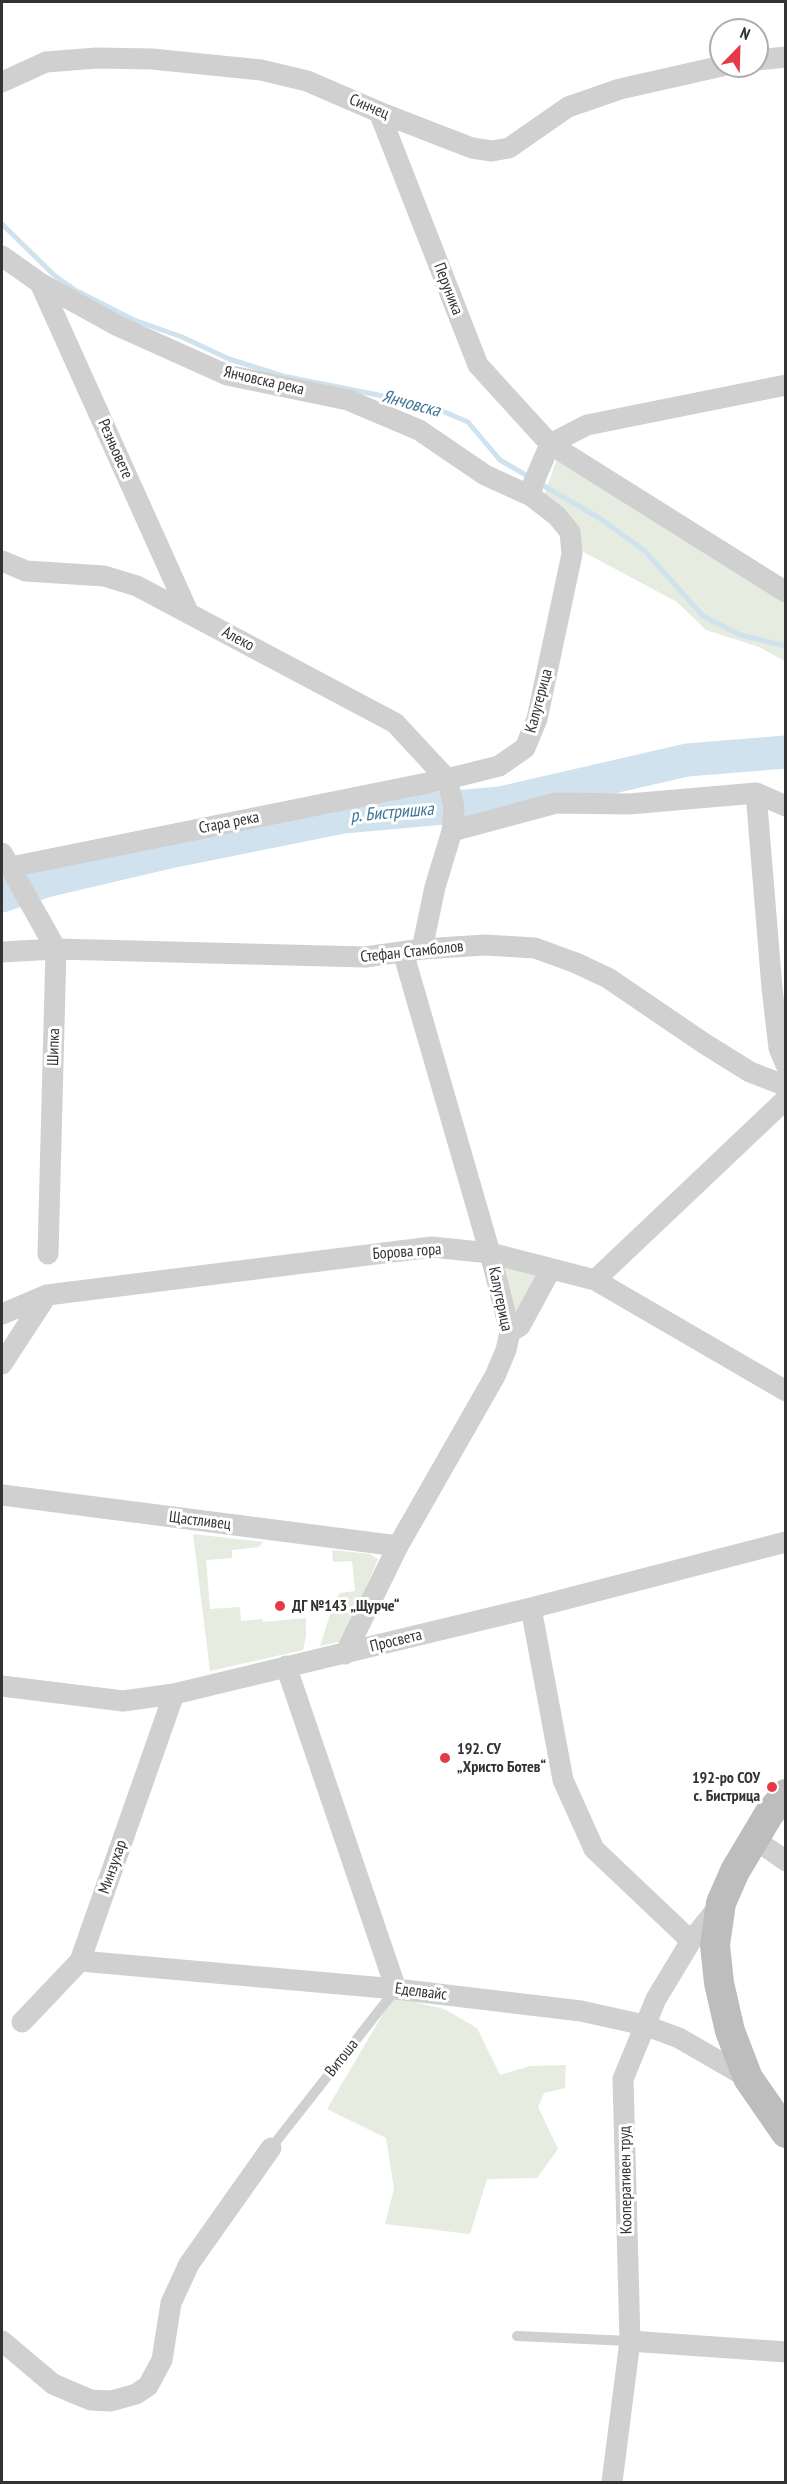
<!DOCTYPE html>
<meta charset="utf-8">
<style>
body{margin:0}
#map{position:relative;width:787px;height:2484px;overflow:hidden;background:#fff;font-family:"PT Sans Narrow",sans-serif}
canvas{display:block}
.frame{position:absolute;inset:0;border:3px solid #333;pointer-events:none}
.north{position:absolute;left:709px;top:18px;width:60px;height:60px;box-sizing:border-box;background:#fff;border:2px solid #adadad;border-radius:50%;rotate:23deg;font-size:16px;font-weight:700;line-height:24px;text-align:center;color:#333}
.north::after{content:'';display:block;margin:auto;width:21px;height:27px;background:#e63946;clip-path:polygon(50% 0,100% 100%,50% 72%,0 100%)}
</style>
<div id="map">
<canvas width="787" height="2484"></canvas>
<div class="frame"></div>
<div class="north">N</div>
</div>
<script>
const ctx = document.querySelector('canvas').getContext('2d');
ctx.lineJoin = 'round';
function fill(path, color) {
  ctx.fillStyle = color;
  ctx.fill(path, 'evenodd');
}
function poly(rows) {
  const path = new Path2D();
  for (const r of rows) {
    path.moveTo(r[0], r[1]);
    for (let i = 2; i < r.length; i += 2) path.lineTo(r[i], r[i + 1]);
  }
  return path;
}
function strokePath(path, color, width, dash) {
  ctx.strokeStyle = color;
  ctx.lineWidth = width;
  ctx.lineCap = dash ? 'butt' : 'round';
  ctx.setLineDash(dash || []);
  ctx.stroke(path);
}
function drawText(font, color, halo, rows, align = 'center') {
  ctx.font = font + ' "PT Sans Narrow",sans-serif';
  ctx.lineWidth = 6;
  ctx.setLineDash([]);
  ctx.textBaseline = 'middle';
  ctx.strokeStyle = halo;
  ctx.fillStyle = color;
  for (const [text, x, y, turn = 0] of rows) {
    ctx.save();
    ctx.translate(x, y);
    ctx.rotate((+turn || 0) * Math.PI / 180);
    ctx.textAlign = isNaN(turn) ? turn : align;
    if (halo) ctx.strokeText(text, 0, 0);
    ctx.fillText(text, 0, 0);
    ctx.restore();
  }
}
fill(poly([
 [558,456,785,599,785,661,759,647,706,630,677,602,578,549,544,495],
 [507,1266,538,1275,516,1319,500,1269],
 [193,1534,263,1542,259,1547,232,1550,232,1558,206,1560,210,1609,240,1607,241,1621,262,1619,263,1622,306,1618,306,1636,303,1650,210,1671],
 [332,1550,370,1554,378,1559,343,1641,320,1646,335,1599,340,1593,355,1591,352,1561,333,1562],
 [393,1997,444,2009,477,2028,500,2075,530,2066,566,2065,565,2088,544,2093,538,2107,558,2149,537,2178,487,2179,470,2234,385,2224,394,2189,386,2138,327,2109]
]), '#e6ecdf');
strokePath(poly([
 [2,224,54,275,75,290,134,320,182,337,229,359,283,376,428,405,468,422,500,460,531,478],
 [539,483,599,518,645,551,703,616,740,635,786,646]
]), '#cfe2ee', 5);
strokePath(poly([
 [2,896,46,881,174,851,343,817,500,803,687,760,786,752]
]), '#cfe2ee', 33);
strokePath(poly([
 [271,2148,396,1989],
 [517,2336,630,2341]
]), '#d0d0d0', 10);
strokePath(poly([
 [757,60,786,57],
 [2,82,46,62,97,58,152,59,261,70,307,81,379,112,472,148,492,151,509,148,568,107,620,89,722,66],
 [379,112,478,365,550,444,786,592],
 [2,256,40,283,118,326,227,375,348,400,419,430,485,475,531,496],
 [40,283,189,614],
 [2,561,26,571,104,576,137,586,395,723,447,779],
 [756,793,772,988,779,1048,786,1065],
 [452,831,556,803,629,804,756,793,786,806],
 [2,853,56,949,48,1254],
 [11,867,447,779],
 [422,949,435,887,452,831,454,807,447,779,499,766,525,748,537,719,572,554,570,532,557,516,531,496,533,484,550,444,587,425,786,385],
 [2,952,56,949,365,957,422,949,485,945,535,948,576,963,608,978,705,1044,750,1072,786,1086],
 [595,1280,786,1099],
 [2,1314,47,1295,432,1247,490,1253,595,1280,786,1391],
 [510,1332,520,1326,551,1269],
 [2,1364,47,1295],
 [2,1495,398,1546],
 [531,1608,563,1780,594,1849,691,1941],
 [345,1654,398,1546,495,1376,506,1350,510,1332,490,1253,403,952],
 [286,1666,396,1989],
 [2,1686,123,1701,174,1694,531,1608,786,1542],
 [753,1838,786,1861],
 [80,1961,396,1989,581,2011,644,2025,679,2038,748,2078],
 [22,2022,80,1961,174,1694],
 [2,2341,53,2384,74,2393,91,2400,111,2401,136,2394,148,2386,162,2360,171,2303,189,2264,271,2148],
 [630,2341,786,2352],
 [612,2482,630,2341,623,2079,656,1999,691,1941,719,1906]
]), '#d0d0d0', 21);
strokePath(poly([
 [786,1794,769,1814,735,1871,721,1903,715,1945,719,1983,730,2031,748,2078,786,2133]
]), '#bdbdbd', 30);
for (const [x, y, r, color] of [
 [280,1606,6,"#e63946"],
 [445,1758,6,"#e63946"],
 [772,1787,6,"#e63946"]
]) {
  const dot = new Path2D();
  dot.arc(x, y, r, 0, 2 * Math.PI);
  ctx.fillStyle = color;
  ctx.fill(dot);
  strokePath(dot, '#fff', 2);
}
drawText('16px', '#333', '#fff', [
 ["Синчец",369,107,23],
 ["Перуника",448,289,69],
 ["Янчовска река",264,381,13],
 ["Резньовете",115,449,66],
 ["Алеко",238,639,28],
 ["Калугерица",539,701,-75],
 ["Стара река",229,823,-11],
 ["Стефан Стамболов",412,952,-6],
 ["Шипка",54,1047,-88],
 ["Борова гора",407,1252,-4],
 ["Калугерица",500,1299,78],
 ["Щастливец",200,1521,7],
 ["Просвета",396,1641,-14],
 ["Минзухар",113,1867,-71],
 ["Еделвайс",421,1992,7],
 ["Витоша",342,2058,-52],
 ["Кооперативен труд",626,2180,-91]
]);
drawText('bold 16px', '#333', '#fff', [
 ["ДГ №143 „Щурче“",292,1606],
 ["192. СУ",457,1749],
 ["„Христо Ботев“",457,1767],
 ["192-ро СОУ",760,1778,"right"],
 ["с. Бистрица",760,1796,"right"]
], 'left');
drawText('italic 18px', '#3f7597', '#fff', [
 ["Янчовска",411,404,15],
 ["р. Бистришка",392,813,-5]
]);
</script>
